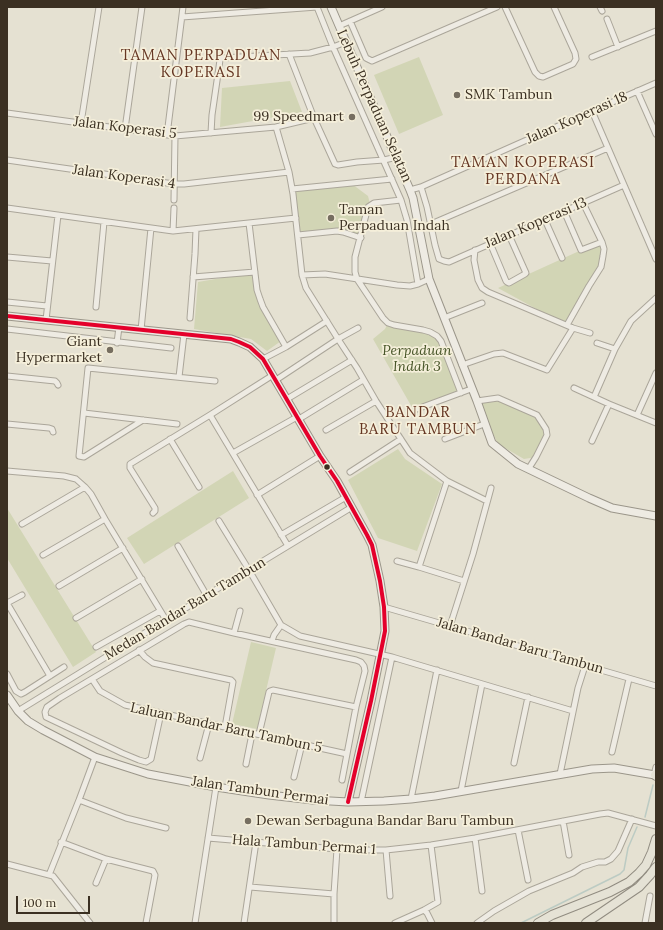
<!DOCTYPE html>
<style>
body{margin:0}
#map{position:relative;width:663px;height:930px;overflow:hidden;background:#e5e1d2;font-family:Lora,serif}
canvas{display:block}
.frame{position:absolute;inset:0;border:8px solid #3b3022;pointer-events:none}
.scale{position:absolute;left:16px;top:896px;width:74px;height:18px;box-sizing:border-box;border:2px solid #3b3022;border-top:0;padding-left:5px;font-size:12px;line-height:14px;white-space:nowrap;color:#3b3022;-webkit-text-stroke:3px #f5efda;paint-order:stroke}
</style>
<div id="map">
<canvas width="663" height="930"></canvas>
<div class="frame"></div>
<div class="scale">100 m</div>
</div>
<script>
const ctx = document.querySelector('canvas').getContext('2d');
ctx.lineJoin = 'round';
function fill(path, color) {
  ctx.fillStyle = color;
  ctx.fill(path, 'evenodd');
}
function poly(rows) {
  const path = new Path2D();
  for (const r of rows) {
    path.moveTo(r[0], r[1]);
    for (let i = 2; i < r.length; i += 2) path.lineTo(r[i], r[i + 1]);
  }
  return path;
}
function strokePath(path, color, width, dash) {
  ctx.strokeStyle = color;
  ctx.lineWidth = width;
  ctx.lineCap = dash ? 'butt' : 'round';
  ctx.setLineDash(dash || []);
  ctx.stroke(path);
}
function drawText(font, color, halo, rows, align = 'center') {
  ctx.font = font + ' Lora,serif';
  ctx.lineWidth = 3.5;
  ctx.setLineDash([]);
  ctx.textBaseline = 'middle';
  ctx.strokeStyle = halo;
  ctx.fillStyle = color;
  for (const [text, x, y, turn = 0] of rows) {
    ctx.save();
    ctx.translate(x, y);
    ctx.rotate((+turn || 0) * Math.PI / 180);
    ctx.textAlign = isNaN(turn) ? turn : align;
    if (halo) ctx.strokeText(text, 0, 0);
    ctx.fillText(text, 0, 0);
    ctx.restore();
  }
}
fill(poly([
 [419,57,443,115,399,134,374,75],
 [290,81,302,112,220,127,222,88],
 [352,184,368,196,370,204,360,236,343,230,299,233,295,190],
 [599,242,603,246,601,267,564,324,498,288],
 [251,273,259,306,281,341,267,351,251,339,194,329,198,282],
 [388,323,437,336,461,393,413,409,373,339,385,329],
 [498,398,537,415,547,435,536,457,524,459,498,444,477,401],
 [398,449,405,459,442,484,417,551,378,538,348,480],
 [233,471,249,498,144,564,127,538],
 [7,508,96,652,73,667,7,558],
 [251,642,276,648,257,729,232,724]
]), '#d2d5b5');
strokePath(poly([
 [645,817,653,785],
 [521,923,620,874,624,870,628,848,637,827]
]), '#bccbc3', 1.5);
const street = poly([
 [505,7,535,72,539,76,543,77,573,64,576,59,575,53,554,7],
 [600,7,602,11],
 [182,17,317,7,333,47,401,200,407,220,418,284],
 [607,19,618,47],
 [350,21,366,58,372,61,497,7],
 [339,26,382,7],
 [289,54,314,118,335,164,338,165,357,162,384,160,397,157],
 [592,57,656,31],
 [637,91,656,134],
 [592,111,656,259],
 [7,113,175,136,276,127,314,118],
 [81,123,99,7],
 [276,127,289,172,293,194,302,275,306,288,338,339,357,368,376,401,410,453,447,481,487,501],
 [125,129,142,7],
 [211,133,212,115,220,60,222,58,310,53,333,47,346,42],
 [167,135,183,7],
 [7,160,174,184,184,184,289,172],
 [421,187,427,207,435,245,439,259,444,261,449,262,624,185],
 [292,189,392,179],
 [410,190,421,187,592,111,656,83],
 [174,200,175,136],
 [401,200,374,203,368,207,355,257,355,272,357,279,383,318,388,323,394,325,423,330,430,332,437,336,441,341,461,393],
 [7,208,173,231,296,218],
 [564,211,581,250,602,242],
 [545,220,562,258],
 [249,223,257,290,260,299,263,307,286,347],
 [431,224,608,148],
 [173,231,174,208],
 [298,235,337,231,343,232,361,238],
 [490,243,506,281,507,282,509,283,525,274,526,273,509,235],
 [475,250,474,260,478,280,482,288,488,292,573,328,590,333],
 [7,257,52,261],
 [302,275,325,274,397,285,410,286,418,284,429,279],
 [193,277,255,272],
 [7,302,47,306],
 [96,307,104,222],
 [190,318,195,254,196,229],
 [444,318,482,303],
 [46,320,58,215],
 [567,325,589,286,601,267,603,256,604,249,602,242,583,203],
 [7,329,171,348],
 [141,330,151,228],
 [117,343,119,327],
 [597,343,615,349],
 [263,359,286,347,327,321],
 [462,365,494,354,503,353,547,370,573,328],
 [7,376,55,381,57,383,58,385],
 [179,377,184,334],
 [276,380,338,339,358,328],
 [574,388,609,404,656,423],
 [594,397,615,349,631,321,656,298],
 [287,399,352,360],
 [477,401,498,398,537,415,546,429,547,435,536,457,529,468],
 [417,409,471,389],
 [84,413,177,424],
 [210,415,288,546],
 [637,415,656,373],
 [299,419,363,380],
 [143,420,84,457,79,456,88,368,215,381],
 [7,424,49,428,52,429,53,432],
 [326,430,376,401],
 [170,439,199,487],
 [445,439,484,424],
 [592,441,609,404],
 [233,453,297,417],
 [7,471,64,476,76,479,85,487,91,494,105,519,166,620],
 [350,472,401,439],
 [447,481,419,567,464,581],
 [257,495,320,456],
 [153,513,155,511,155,508,130,468,130,464,210,415,273,375],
 [219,521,249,570,281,625,300,636,392,657,573,711],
 [22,524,85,487],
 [281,535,346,497],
 [178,546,207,596],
 [43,555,105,519],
 [397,561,419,567],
 [59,586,123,548],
 [7,603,50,676],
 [7,603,22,595],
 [384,607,656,686],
 [76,618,142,579],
 [450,626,473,554,491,488],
 [234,633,240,611],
 [272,641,274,635,281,625],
 [96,647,160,611],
 [139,650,145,657,153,663,231,680,233,682,225,727],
 [7,674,16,691,21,694,25,692,64,667],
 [92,679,100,691,125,705,347,754],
 [18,711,166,620,352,507],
 [161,713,151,759,146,762,139,760,122,753,46,717,45,712,47,707,60,698,184,624,189,622,234,633,356,660,361,662,364,666,365,671,356,707,342,780],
 [259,734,269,692,270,691,273,690,356,707],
 [612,752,629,679],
 [200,758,209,724],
 [514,763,528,697],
 [246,764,252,734],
 [560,774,578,688,585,666],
 [654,775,656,767],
 [294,777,302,744],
 [461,791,482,684],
 [411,799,437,670],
 [79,800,126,818,166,828],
 [361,802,392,657],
 [563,821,569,855],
 [518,830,528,880],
 [208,838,337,849,359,850,386,850,431,845,475,838,600,814,608,813,656,826],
 [475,838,482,891],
 [61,842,106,859,153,871,155,875,146,923],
 [386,850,390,896],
 [7,864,53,876,90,923],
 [49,875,79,800,95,757],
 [96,883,106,859],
 [250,887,334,894],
 [424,910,427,913,432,923],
 [195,923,216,787],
 [244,923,256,842],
 [334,923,334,894,337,849],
 [395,923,424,910,438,902,431,845],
 [477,923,494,911,529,891,573,873,582,867,598,862,605,862,611,859,618,851,632,819],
 [645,923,650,896]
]);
const secondary = poly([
 [331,7,410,190,413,198,429,279,477,401,492,443,518,464,589,498,612,508,656,516],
 [7,316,231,339,239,342,250,347,263,359,320,456,337,481,367,535,372,545,380,581,384,607,385,631,371,701,348,802],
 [7,695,18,711,28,721,43,730,95,757,148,774,216,787,269,795,313,800,348,802,384,801,411,799,435,796,592,769,614,768,655,775]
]);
const primary = poly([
 [656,774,655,775,656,776],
 [538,923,552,915,610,892,629,882,639,873,646,865,652,852,656,839],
 [586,923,639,887,650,875,656,867]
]);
strokePath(street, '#aba69a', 7);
strokePath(secondary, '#9b968a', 9);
strokePath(primary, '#918c81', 10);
strokePath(street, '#eeebe3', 5);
strokePath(secondary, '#eeebe3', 7);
strokePath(primary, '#e5e2d5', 8);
strokePath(poly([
 [7,316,231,339,239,342,250,347,263,359,320,456,337,481,367,535,372,545,380,581,384,607,385,631,371,701,348,802]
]), '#e4002b', 4);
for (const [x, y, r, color] of [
 [457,95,4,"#766e60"],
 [352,117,4,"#766e60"],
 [331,218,4,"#766e60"],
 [110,350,4,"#766e60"],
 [327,467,3.5,"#3b3022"],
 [248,821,4,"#766e60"]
]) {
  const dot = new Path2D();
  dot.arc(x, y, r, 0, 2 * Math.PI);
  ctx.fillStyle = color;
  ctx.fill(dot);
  strokePath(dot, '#f5efda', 1.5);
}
drawText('14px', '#3b3022', '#f5efda', [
 ["SMK Tambun",465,95],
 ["99 Speedmart",344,117,"right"],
 ["Taman",339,210],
 ["Perpaduan Indah",339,226],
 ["Giant",102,342,"right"],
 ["Hypermarket",102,358,"right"],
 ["Dewan Serbaguna Bandar Baru Tambun",256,821]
], 'left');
drawText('14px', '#3b3022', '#f5efda', [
 ["Lebuh Perpaduan Selatan",374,106,66],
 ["Jalan Koperasi 18",577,118,-24],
 ["Jalan Koperasi 5",125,128,7],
 ["Jalan Koperasi 4",124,177,8],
 ["Jalan Koperasi 13",536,223,-23],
 ["Medan Bandar Baru Tambun",185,609,-31],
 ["Jalan Bandar Baru Tambun",520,646,16],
 ["Laluan Bandar Baru Tambun 5",226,728,12],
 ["Jalan Tambun Permai",260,791,8],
 ["Hala Tambun Permai 1",304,845,4]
]);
drawText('italic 14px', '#485629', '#f5efda', [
 ["Perpaduan",417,351],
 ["Indah 3",417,367]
]);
ctx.letterSpacing = '1px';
drawText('15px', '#653623', '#f5efda', [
 ["TAMAN PERPADUAN",201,56],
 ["KOPERASI",201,73],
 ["TAMAN KOPERASI",523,163],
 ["PERDANA",523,180],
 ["BANDAR",418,413],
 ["BARU TAMBUN",418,430]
]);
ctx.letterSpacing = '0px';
</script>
